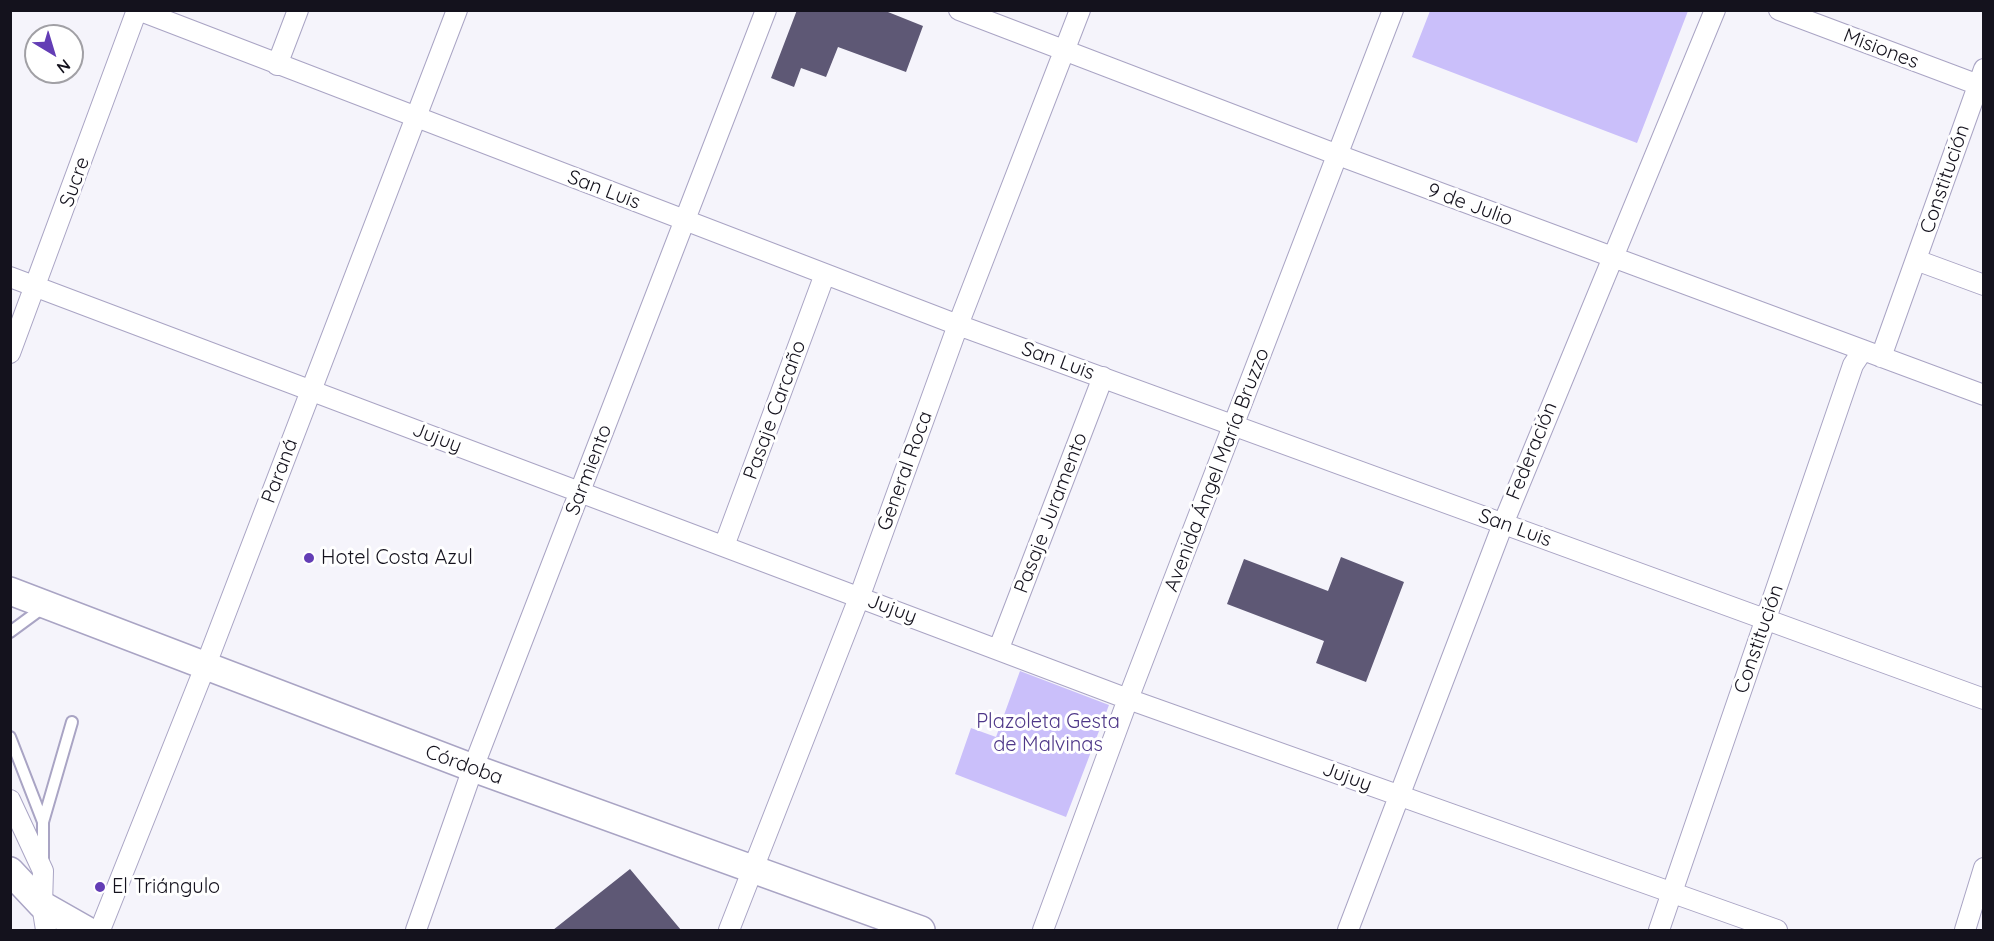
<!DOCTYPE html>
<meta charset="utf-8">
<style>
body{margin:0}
#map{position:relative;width:1994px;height:941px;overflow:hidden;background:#f5f4fb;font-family:Quicksand,sans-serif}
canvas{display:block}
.frame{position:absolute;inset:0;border:12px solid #14121d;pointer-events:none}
.north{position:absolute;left:24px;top:24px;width:60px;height:60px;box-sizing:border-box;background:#fff;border:2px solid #a1a0a5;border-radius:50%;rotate:142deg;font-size:16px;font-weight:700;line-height:24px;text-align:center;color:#14121d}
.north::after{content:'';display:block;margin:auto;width:21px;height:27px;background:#633db5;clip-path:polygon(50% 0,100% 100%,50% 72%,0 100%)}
</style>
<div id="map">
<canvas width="1994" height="941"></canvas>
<div class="frame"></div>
<div class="north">N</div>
</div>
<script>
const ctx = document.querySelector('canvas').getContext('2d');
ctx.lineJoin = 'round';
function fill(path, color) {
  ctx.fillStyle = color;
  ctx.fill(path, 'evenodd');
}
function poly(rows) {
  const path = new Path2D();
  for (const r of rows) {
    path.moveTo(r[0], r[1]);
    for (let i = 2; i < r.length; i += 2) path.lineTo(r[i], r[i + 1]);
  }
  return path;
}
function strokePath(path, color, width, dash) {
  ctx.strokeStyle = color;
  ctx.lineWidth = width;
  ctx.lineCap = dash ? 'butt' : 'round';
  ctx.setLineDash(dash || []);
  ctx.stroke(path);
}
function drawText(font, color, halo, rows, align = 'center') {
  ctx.font = font + ' Quicksand,sans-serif';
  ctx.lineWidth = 6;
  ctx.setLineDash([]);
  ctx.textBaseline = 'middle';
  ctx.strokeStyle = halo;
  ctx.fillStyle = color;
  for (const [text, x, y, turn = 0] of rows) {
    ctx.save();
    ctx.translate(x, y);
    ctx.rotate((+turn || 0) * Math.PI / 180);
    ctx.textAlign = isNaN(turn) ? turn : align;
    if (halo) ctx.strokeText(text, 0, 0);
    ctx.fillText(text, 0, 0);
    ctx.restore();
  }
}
fill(poly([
 [1430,11,1430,10,1688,11,1637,143,1412,57],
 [1020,671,1109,705,1066,817,955,774,971,728,996,737]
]), '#cabffa');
fill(poly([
 [797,10,883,10,923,26,906,72,838,47,826,77,801,68,794,87,771,78],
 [1341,557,1404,582,1366,682,1316,663,1324,641,1227,604,1244,559,1328,591],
 [630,869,681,930,553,930]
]), '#5e5875');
const lane = poly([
 [10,632,44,607],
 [10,737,43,822,43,860],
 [43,822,72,722]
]);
const street = poly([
 [138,10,958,325,1984,699],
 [959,10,1338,155,1984,395],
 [1779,10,1984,87],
 [277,65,298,10],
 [1916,260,1984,285],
 [10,277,1128,699,1777,930],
 [10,353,137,10],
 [1881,357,1984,69],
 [724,546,825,274],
 [999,648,1103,377],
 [10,800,43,871,42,905,46,930],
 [100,930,205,667,457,10],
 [416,930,473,768,766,10],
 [729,930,859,598,958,325,1080,10],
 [1043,930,1128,699,1393,10],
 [1348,930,1503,524,1715,10],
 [1659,930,1853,365,1863,350],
 [1965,930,1984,868]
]);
const secondary = poly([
 [10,591,473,768,921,930],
 [10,871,42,905,86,930]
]);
strokePath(lane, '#a9a4c4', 14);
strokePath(street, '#a9a4c4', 22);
strokePath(secondary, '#a9a4c4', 30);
strokePath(lane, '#fff', 10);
strokePath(street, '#fff', 20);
strokePath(secondary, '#fff', 27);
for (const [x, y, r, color] of [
 [309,558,6,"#633db5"],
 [100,887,6,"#633db5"]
]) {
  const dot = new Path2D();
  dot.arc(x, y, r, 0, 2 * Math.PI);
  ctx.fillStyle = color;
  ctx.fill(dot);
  strokePath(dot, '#fff', 2);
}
drawText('20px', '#14121d', '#fff', [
 ["Misiones",1881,49,21],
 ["Constitución",1945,179,-71],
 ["Sucre",75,182,-70],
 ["San Luis",604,190,21],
 ["9 de Julio",1470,205,20],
 ["San Luis",1058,361,20],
 ["Pasaje Carcaño",775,410,-70],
 ["Jujuy",437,438,21],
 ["Federación",1532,451,-68],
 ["Sarmiento",589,470,-69],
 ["Avenida Ángel María Bruzzo",1217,470,-69],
 ["Paraná",280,471,-69],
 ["General Roca",905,471,-70],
 ["Pasaje Juramento",1051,513,-69],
 ["San Luis",1515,528,20],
 ["Jujuy",892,609,20],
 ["Constitución",1759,639,-71],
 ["Córdoba",464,765,20],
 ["Jujuy",1347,777,20]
]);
drawText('20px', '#14121d', '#fff', [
 ["Hotel Costa Azul",321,558],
 ["El Triángulo",112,887]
], 'left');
drawText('20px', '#4e3788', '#fff', [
 ["Plazoleta Gesta",1048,722],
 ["de Malvinas",1048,745]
]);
</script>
